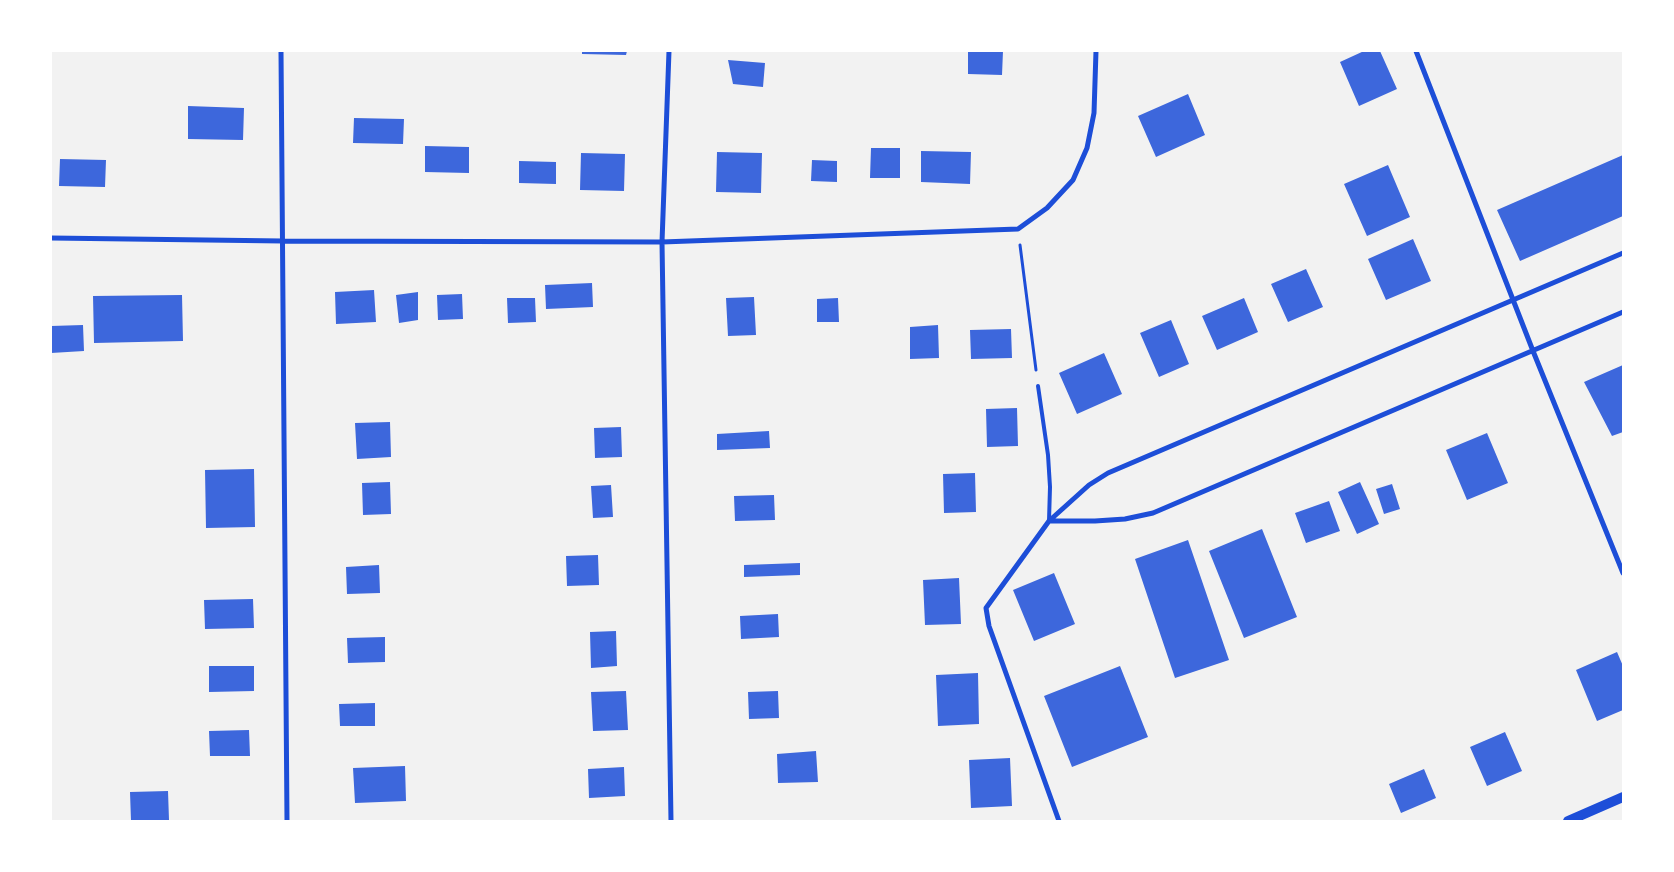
<!DOCTYPE html>
<style>
body{margin:0}
#map{position:relative;width:1674px;height:872px;overflow:hidden;background:#f2f2f2;font-family:"Fira Sans Condensed",sans-serif}
canvas{display:block}
.frame{position:absolute;inset:0;border:52px solid #fff;pointer-events:none}
</style>
<div id="map">
<canvas width="1674" height="872"></canvas>
<div class="frame"></div>
</div>
<script>
const ctx = document.querySelector('canvas').getContext('2d');
ctx.lineJoin = 'round';
function fill(path, color) {
  ctx.fillStyle = color;
  ctx.fill(path, 'evenodd');
}
function poly(rows) {
  const path = new Path2D();
  for (const r of rows) {
    path.moveTo(r[0], r[1]);
    for (let i = 2; i < r.length; i += 2) path.lineTo(r[i], r[i + 1]);
  }
  return path;
}
function strokePath(path, color, width, dash) {
  ctx.strokeStyle = color;
  ctx.lineWidth = width;
  ctx.lineCap = dash ? 'butt' : 'round';
  ctx.setLineDash(dash || []);
  ctx.stroke(path);
}
fill(poly([
 [582,51,627,51,626,55,582,54],
 [968,51,1003,51,1002,75,968,74],
 [1364,51,1380,51,1397,89,1359,106,1340,62],
 [728,60,765,63,763,87,733,84],
 [1188,94,1205,135,1156,157,1138,116],
 [188,106,244,108,243,140,188,139],
 [354,118,404,119,403,144,353,143],
 [425,146,469,147,469,173,425,172],
 [871,148,900,148,900,178,870,178],
 [921,151,971,152,970,184,921,182],
 [717,152,762,153,761,193,716,192],
 [581,153,625,154,624,191,580,190],
 [1623,155,1623,216,1520,261,1497,210],
 [60,159,106,160,105,187,59,186],
 [812,160,837,161,837,182,811,181],
 [519,161,556,162,556,184,519,183],
 [1388,165,1410,217,1367,236,1344,184],
 [1413,239,1431,281,1386,300,1368,259],
 [1306,269,1323,307,1288,322,1271,284],
 [592,283,593,307,546,309,545,285],
 [374,290,376,322,336,324,335,292],
 [418,292,418,320,399,323,396,295],
 [462,294,463,319,438,320,437,295],
 [182,295,183,341,94,343,93,296],
 [754,297,756,335,728,336,726,298],
 [507,298,535,298,536,322,508,323],
 [838,298,839,322,817,322,817,299],
 [1244,298,1258,332,1217,350,1202,316],
 [1171,320,1189,364,1159,377,1140,333],
 [83,325,84,351,51,353,51,326],
 [938,325,939,358,910,359,910,327],
 [1011,329,1012,358,971,359,970,330],
 [1104,353,1122,394,1077,414,1059,373],
 [1623,365,1623,432,1612,436,1584,382],
 [1017,408,1018,446,987,447,986,409],
 [390,422,391,457,357,459,355,423],
 [621,427,622,457,595,458,594,428],
 [769,431,770,448,717,450,717,434],
 [1487,433,1508,483,1467,500,1446,450],
 [254,469,255,527,206,528,205,470],
 [975,473,976,512,944,513,943,474],
 [390,482,391,514,363,515,362,483],
 [1360,482,1379,524,1357,534,1338,492],
 [1392,484,1400,509,1384,514,1376,489],
 [611,485,613,517,593,518,591,486],
 [774,495,775,520,735,521,734,496],
 [1329,501,1340,531,1306,543,1295,513],
 [1262,529,1297,617,1244,638,1209,551],
 [1188,540,1229,660,1175,678,1135,559],
 [598,555,599,585,567,586,566,556],
 [800,563,800,575,744,577,744,565],
 [379,565,380,593,347,594,346,567],
 [1054,573,1075,624,1034,641,1013,590],
 [959,578,961,624,925,625,923,580],
 [253,599,254,628,205,629,204,600],
 [778,614,779,637,741,639,740,616],
 [616,631,617,666,591,668,590,632],
 [385,637,385,662,348,663,347,638],
 [1617,652,1623,666,1623,710,1597,721,1576,670],
 [209,666,254,666,254,691,209,692],
 [1120,666,1148,737,1072,767,1044,696],
 [978,673,979,724,938,726,936,675],
 [626,691,628,730,593,731,591,692],
 [778,691,779,718,749,719,748,692],
 [375,703,375,726,340,726,339,704],
 [249,730,250,756,210,756,209,731],
 [1505,732,1522,771,1487,786,1470,747],
 [816,751,818,782,778,783,777,754],
 [1010,758,1012,806,971,808,969,760],
 [405,766,406,801,355,803,353,768],
 [624,767,625,796,589,798,588,769],
 [1424,769,1436,798,1401,813,1389,784],
 [168,791,169,820,131,821,130,792]
]), '#3d67dc');
strokePath(poly([
 [1020,245,1036,370]
]), '#1d4ed8', 3);
strokePath(poly([
 [1038,386,1048,455,1050,487,1049,521]
]), '#1d4ed8', 4);
strokePath(poly([
 [281,51,287,821],
 [669,51,662,242,671,821],
 [1416,51,1533,351,1623,573],
 [51,238,283,241,662,242,1018,229,1047,208,1073,180,1087,148,1094,113,1096,51],
 [1049,521,1095,521,1125,519,1153,513,1623,312],
 [1059,821,989,626,986,608,1049,521,1089,485,1108,473,1623,253]
]), '#1d4ed8', 5);
strokePath(poly([
 [1568,821,1623,797]
]), '#1d4ed8', 10);
</script>
